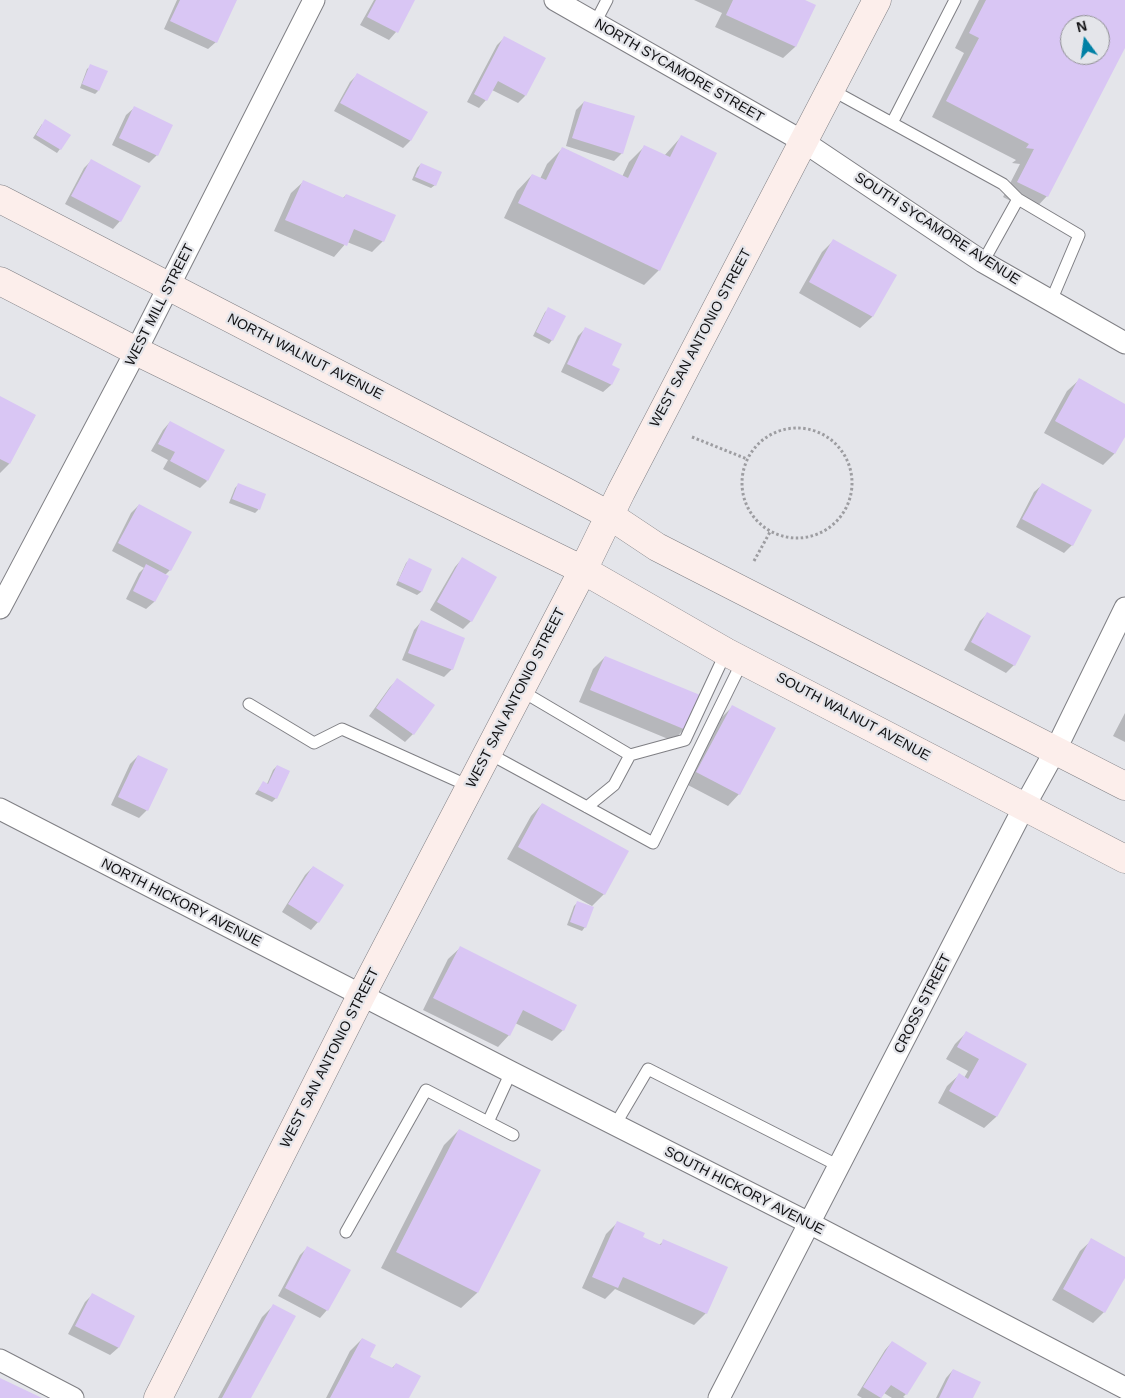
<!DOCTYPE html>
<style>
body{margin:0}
#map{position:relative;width:1125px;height:1398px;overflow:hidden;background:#e4e5ea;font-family:Arial,sans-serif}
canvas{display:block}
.north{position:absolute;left:1060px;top:15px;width:50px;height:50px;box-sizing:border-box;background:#e4e5ea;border:1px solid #909094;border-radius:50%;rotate:346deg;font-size:14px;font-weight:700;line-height:20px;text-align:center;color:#111113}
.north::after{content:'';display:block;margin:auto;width:18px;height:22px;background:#0080a5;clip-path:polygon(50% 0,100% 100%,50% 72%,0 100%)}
</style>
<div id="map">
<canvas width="1125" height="1398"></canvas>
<div class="north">N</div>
</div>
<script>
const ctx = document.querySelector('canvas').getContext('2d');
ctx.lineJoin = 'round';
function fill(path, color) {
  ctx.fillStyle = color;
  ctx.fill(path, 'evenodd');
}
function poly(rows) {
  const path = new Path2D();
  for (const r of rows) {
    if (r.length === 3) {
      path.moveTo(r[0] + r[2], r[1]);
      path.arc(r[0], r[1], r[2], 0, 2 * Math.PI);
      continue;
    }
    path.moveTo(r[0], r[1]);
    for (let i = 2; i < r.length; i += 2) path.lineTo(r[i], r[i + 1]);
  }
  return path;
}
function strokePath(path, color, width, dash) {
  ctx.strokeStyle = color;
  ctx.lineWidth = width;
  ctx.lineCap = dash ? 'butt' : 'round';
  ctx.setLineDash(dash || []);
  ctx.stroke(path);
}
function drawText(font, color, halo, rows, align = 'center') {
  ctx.font = font + ' Arial,sans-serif';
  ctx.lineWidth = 4.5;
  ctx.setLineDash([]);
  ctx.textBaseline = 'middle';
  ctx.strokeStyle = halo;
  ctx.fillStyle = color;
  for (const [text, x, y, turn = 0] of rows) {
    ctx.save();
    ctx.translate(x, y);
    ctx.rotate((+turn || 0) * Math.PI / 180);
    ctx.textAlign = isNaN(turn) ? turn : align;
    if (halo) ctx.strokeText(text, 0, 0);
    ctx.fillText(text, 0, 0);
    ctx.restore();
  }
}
fill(poly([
 [177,0,236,0,216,42,208,49,164,29],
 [374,0,413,0,396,32,389,40,360,25],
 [694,0,802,0,814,5,795,47,783,58,715,27,722,13],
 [979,0,1125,0,1125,45,1047,196,1032,212,1003,197,1020,164,1012,163,1016,160,932,117,964,53,955,48],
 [1070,25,1100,25,1100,55,1070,55],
 [504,38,525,96,518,103,492,90,486,100,479,108,467,102,497,45],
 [91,66,98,91,95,94,80,88,87,69],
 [357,75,426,113,410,141,403,148,334,111,350,82],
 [584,102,622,153,614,161,566,146,576,110],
 [134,108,157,155,149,163,112,145,126,115],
 [42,124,60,149,57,153,33,138],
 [681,137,659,270,644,285,504,218,517,191,532,175,540,179,547,164,563,148,622,177,629,162,644,147,664,156],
 [91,161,120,221,113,229,65,204,84,168],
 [421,164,435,185,431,188,412,180,417,168],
 [303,182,342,199,346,195,383,241,372,252,347,242,334,257,274,231,291,193],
 [833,241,895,276,872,317,860,328,799,293,822,252],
 [549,309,552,340,549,344,533,336,545,312],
 [586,328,610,366,618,370,611,385,603,392,561,372,578,336],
 [1079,380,1125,405,1125,434,1114,454,1103,465,1044,433,1067,391],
 [0,398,35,416,9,464,0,473],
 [170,422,207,481,200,488,163,469,168,460,151,451,163,430],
 [239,484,265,495,258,510,255,513,229,503,235,488],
 [1042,485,1072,545,1064,553,1016,527,1034,492],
 [139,505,170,570,165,575,167,576,154,602,146,609,126,599,139,573,144,568,112,551,131,513],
 [462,559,471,621,463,629,430,610,455,567],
 [409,560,431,570,421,592,417,595,396,585,406,563],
 [987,614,1029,637,1014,665,1006,673,964,650,980,621],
 [421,622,452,669,444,677,402,660,414,630],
 [605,657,684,729,673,741,579,702,593,669],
 [397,680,413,734,405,742,369,716,390,687],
 [732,707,739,794,728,806,686,784,721,718],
 [1125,713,1125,742,1113,736],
 [138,756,166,769,147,810,139,818,111,805,130,764],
 [277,766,289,772,276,798,272,802,255,794,263,783,267,784,273,770],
 [542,804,604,894,592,906,507,859,531,816],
 [313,867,318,922,311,930,282,912,305,875],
 [578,902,585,927,582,931,567,925,574,906],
 [460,948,563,1030,552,1041,515,1023,509,1035,498,1047,423,1010,448,959],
 [966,1033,1025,1065,996,1117,984,1128,938,1103,947,1086,959,1075,964,1078,968,1071,946,1059,955,1044],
 [459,1130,539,1170,477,1293,461,1308,381,1268,444,1145],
 [618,1222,641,1237,659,1245,664,1241,706,1313,694,1325,615,1289,605,1299,582,1288,606,1234],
 [1092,1240,1125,1258,1125,1275,1104,1312,1093,1323,1052,1300,1080,1251],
 [307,1248,327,1310,320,1318,278,1296,300,1255],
 [92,1295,134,1316,118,1348,110,1355,68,1334,85,1302],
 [274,1305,250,1398,218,1398,262,1317],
 [362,1339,369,1357,391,1369,396,1364,408,1398,326,1398,350,1351],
 [892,1342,906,1394,903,1397,905,1398,892,1398,884,1393,881,1398,862,1398,857,1395,885,1350],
 [953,1370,972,1398,936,1398,946,1378]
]), '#0003');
fill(poly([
 [180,0,237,0,217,43,170,21],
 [376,0,415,0,398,33,367,17],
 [733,0,805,0,816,5,796,47,726,15],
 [986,0,1125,0,1125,48,1048,197,1017,182,1034,149,1026,148,1029,144,946,101,979,38,969,33],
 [1070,25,1100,25,1100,55,1070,55],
 [504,36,546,58,526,96,498,81,487,101,474,94],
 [90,64,108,71,99,91,82,84],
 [357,73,428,112,411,141,340,103],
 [584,101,635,116,623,154,572,138],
 [134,106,173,125,158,156,119,138],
 [45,119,71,135,61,150,36,135],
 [681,135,717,153,660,271,518,203,532,174,546,180,562,147,628,178,644,145,670,157],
 [91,159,141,186,121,222,71,196],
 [421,163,442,172,436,186,415,177],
 [303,180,344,198,346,194,396,215,384,242,354,229,347,246,285,220],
 [833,239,897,275,873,317,809,282],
 [548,307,566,316,553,341,536,332],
 [585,327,622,344,612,365,620,369,612,385,567,364],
 [1079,378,1125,404,1125,437,1115,454,1055,421],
 [0,396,36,415,10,464,0,459],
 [170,421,225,450,208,481,170,461,175,452,158,444],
 [238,483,266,494,260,510,232,499],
 [1042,483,1092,510,1073,546,1022,519],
 [139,504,192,532,171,571,118,543],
 [462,557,497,577,472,622,437,602],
 [409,558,432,569,422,592,398,581],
 [146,564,169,576,155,602,133,591],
 [987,612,1031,636,1015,666,971,642],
 [421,620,465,638,453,670,408,653],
 [605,656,700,695,686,730,590,690],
 [397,678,435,705,414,735,376,708],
 [732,705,776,728,740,795,696,772],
 [138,755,168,769,148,811,118,797],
 [277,765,290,771,277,799,258,790,263,781,268,784],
 [542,803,629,851,605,895,518,847],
 [313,866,344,885,319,923,288,904],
 [577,901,594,907,586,928,570,922],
 [460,946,577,1005,564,1031,523,1010,510,1036,433,998],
 [966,1031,1027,1064,997,1117,949,1091,959,1073,968,1079,979,1059,957,1047],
 [459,1129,541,1170,478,1293,396,1252],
 [617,1221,645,1233,643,1237,661,1245,663,1239,728,1267,707,1314,623,1277,618,1288,592,1277],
 [1091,1238,1125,1257,1125,1278,1105,1313,1063,1289],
 [307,1246,351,1270,328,1311,285,1288],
 [92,1293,135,1316,119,1348,75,1326],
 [273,1304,296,1316,251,1398,222,1398],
 [362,1338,376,1345,370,1357,393,1368,396,1363,421,1376,409,1398,330,1398],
 [892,1341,927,1363,907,1395,891,1385,881,1398,863,1387],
 [953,1369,981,1382,973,1398,939,1398],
 [0,1378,42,1398,0,1398]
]), '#d9c6f4');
const lane = poly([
 [595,23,607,0],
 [830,89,1003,184,1018,199,1079,235,1051,301],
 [892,123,955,0],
 [983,262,1018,199],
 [520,690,630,755,685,740,726,652],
 [249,704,314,743,342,729,471,787],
 [488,753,653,843,743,660],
 [587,807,614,785,630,755],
 [488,1122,511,1072],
 [615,1125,648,1069,839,1166],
 [346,1232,426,1090,513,1135]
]);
const street = poly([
 [555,0,804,142,983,262,1125,343],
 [0,608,136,351,314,0],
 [0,809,511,1072,809,1223,1125,1388],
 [0,1360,73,1398],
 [719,1398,1024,807,1055,751,1125,608]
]);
const secondary = poly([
 [0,199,564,491,609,515,657,547,1125,786],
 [0,281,136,351,583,570,726,652,1125,859],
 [158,1398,361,996,583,570,621,492,877,0]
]);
strokePath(lane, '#7f7f84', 13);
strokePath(street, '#7f7f84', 23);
strokePath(secondary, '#7f7f84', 29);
strokePath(poly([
 [797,483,55],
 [692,437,747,459],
 [754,561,770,532]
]), '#9d9da1', 3, [2.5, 2.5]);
strokePath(lane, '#fff', 11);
strokePath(street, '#fff', 21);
strokePath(secondary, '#fceeeb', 28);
drawText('14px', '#111113', '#e4e5ea', [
 ["NORTH SYCAMORE STREET",679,71,30],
 ["SOUTH SYCAMORE AVENUE",937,229,33],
 ["WEST MILL STREET",160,305,-63],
 ["WEST SAN ANTONIO STREET",701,338,-62],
 ["NORTH WALNUT AVENUE",305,357,27],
 ["WEST SAN ANTONIO STREET",516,698,-63],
 ["SOUTH WALNUT AVENUE",853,717,28],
 ["NORTH HICKORY AVENUE",181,903,27],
 ["CROSS STREET",923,1004,-63],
 ["WEST SAN ANTONIO STREET",330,1058,-63],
 ["SOUTH HICKORY AVENUE",744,1191,27]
]);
</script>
